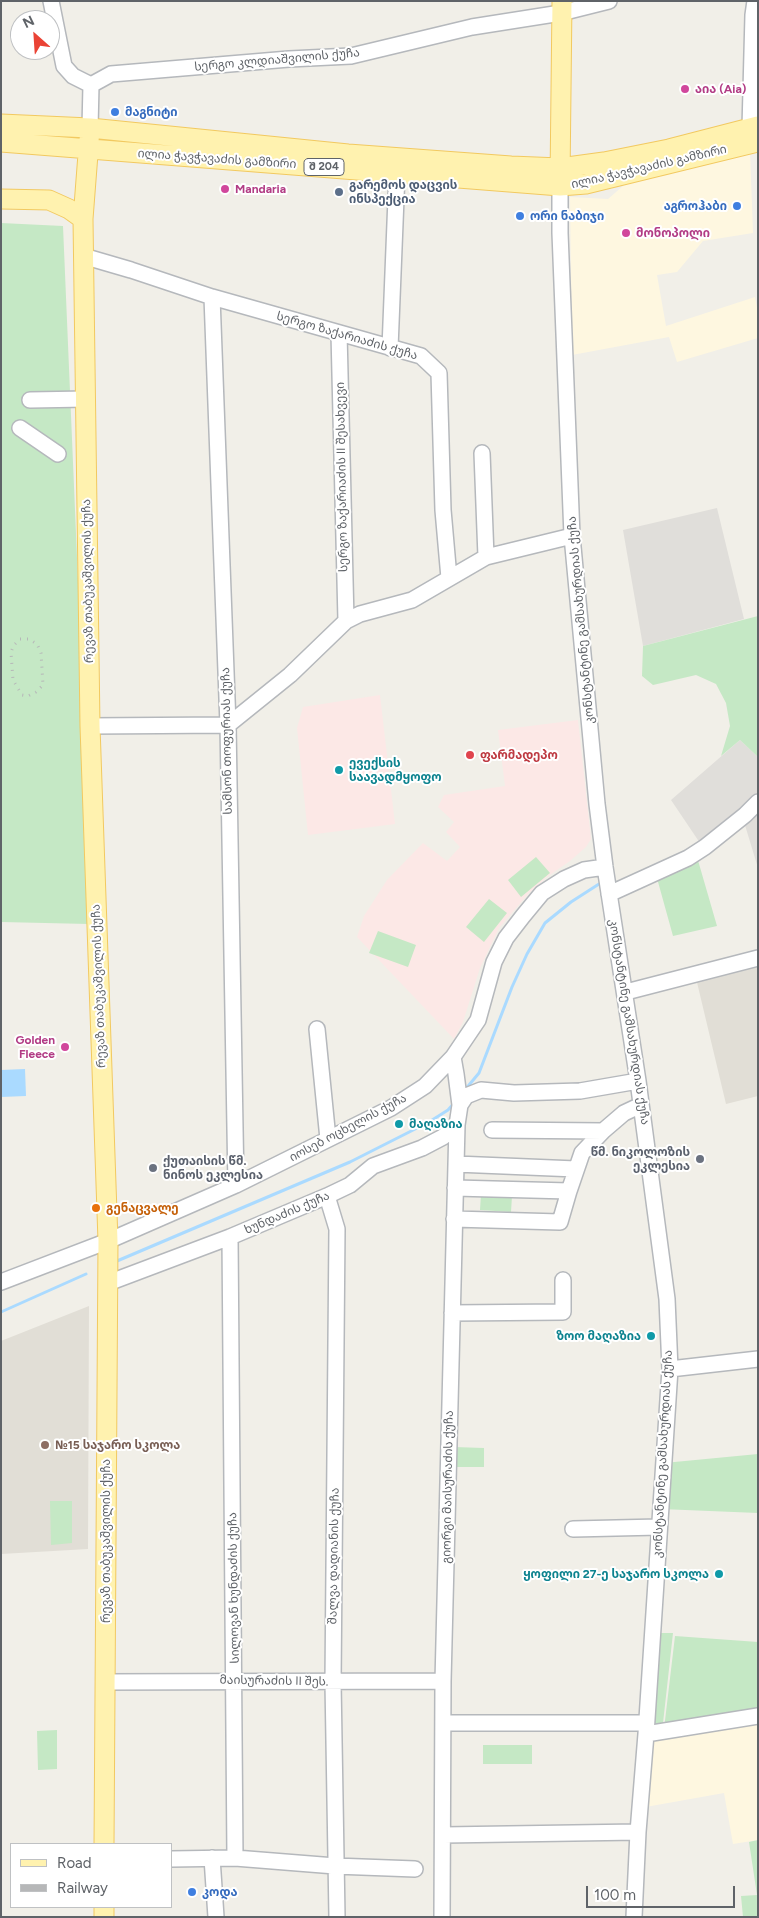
<!DOCTYPE html>
<meta charset="utf-8">
<style>
body{margin:0}
#map{position:relative;width:759px;height:1918px;overflow:hidden;background:#f1efe8;font-family:Figtree,sans-serif}
canvas{display:block}
.frame{position:absolute;inset:0;border:2px solid #5f6368;pointer-events:none}
.legend{position:absolute;left:10px;top:1843px;width:162px;height:65px;box-sizing:border-box;background:#fff;border:1px solid #bfc1c3;margin:0;padding:6px 9px;list-style:none;font-size:15px;color:#5f6368}
.legend li{display:flex;align-items:center;gap:10px;height:25px}
.legend b{width:25px;border:1px solid #bfc1c3}
.north{position:absolute;left:10px;top:10px;width:50px;height:50px;box-sizing:border-box;background:#fff;border:1px solid #bfc1c3;border-radius:50%;rotate:334deg;font-size:14px;font-weight:700;line-height:20px;text-align:center;color:#5f6368}
.north::after{content:'';display:block;margin:auto;width:18px;height:22px;background:#ea4335;clip-path:polygon(50% 0,100% 100%,50% 72%,0 100%)}
.scale{position:absolute;left:586px;top:1886px;width:149px;height:22px;box-sizing:border-box;border:2px solid #5f6368;border-top:0;padding-left:6px;font-size:15px;line-height:18px;white-space:nowrap;color:#5f6368;-webkit-text-stroke:4px #fff;paint-order:stroke}
</style>
<div id="map">
<canvas width="759" height="1918"></canvas>
<div class="frame"></div>
<ul class="legend">
<li><b style="height:6px;background:#fff2af"></b>Road</li>
<li><b style="height:6px;background:#b6b7b8"></b>Railway</li>
</ul>
<div class="north">N</div>
<div class="scale">100 m</div>
</div>
<script>
const ctx = document.querySelector('canvas').getContext('2d');
ctx.lineJoin = 'round';
function fill(path, color) {
  ctx.fillStyle = color;
  ctx.fill(path, 'evenodd');
}
function poly(rows) {
  const path = new Path2D();
  for (const r of rows) {
    path.moveTo(r[0], r[1]);
    for (let i = 2; i < r.length; i += 2) path.lineTo(r[i], r[i + 1]);
  }
  return path;
}
function strokePath(path, color, width, dash) {
  ctx.strokeStyle = color;
  ctx.lineWidth = width;
  ctx.lineCap = dash ? 'butt' : 'round';
  ctx.setLineDash(dash || []);
  ctx.stroke(path);
}
function drawText(font, color, halo, rows, align = 'center') {
  ctx.font = font + ' Figtree,"Noto Sans Georgian",sans-serif';
  ctx.lineWidth = 4;
  ctx.setLineDash([]);
  ctx.textBaseline = 'middle';
  ctx.strokeStyle = halo;
  ctx.fillStyle = color;
  for (const [text, x, y, turn = 0] of rows) {
    ctx.save();
    ctx.translate(x, y);
    ctx.rotate((+turn || 0) * Math.PI / 180);
    ctx.textAlign = isNaN(turn) ? turn : align;
    if (halo) ctx.strokeText(text, 0, 0);
    ctx.fillText(text, 0, 0);
    ctx.restore();
  }
}
fill(poly([
 [750,151,753,233,703,241,677,272,657,275,666,326,755,297,758,313,758,338,677,362,669,337,572,355,570,197,608,199,631,179],
 [758,1716,758,1840,733,1844,724,1793,640,1808,646,1734]
]), '#fef7e0');
fill(poly([
 [717,508,744,619,643,646,623,530],
 [740,740,758,757,758,868,741,812,702,846,671,800]
]), '#e0deda');
fill(poly([
 [758,958,758,1096,726,1104,695,974],
 [89,1306,88,1549,1,1554,1,1341]
]), '#e1ded6');
fill(poly([
 [380,695,395,824,308,835,297,728,303,707],
 [578,720,591,839,586,847,570,861,547,877,529,893,499,928,480,968,463,1022,454,1039,357,937,364,916,387,880,423,843,447,861,460,847,446,832,454,822,438,807,444,795,505,786,498,730]
]), '#fce8e6');
fill(poly([
 [1,223,63,226,84,723,89,924,1,922],
 [758,616,758,757,740,740,721,756,730,726,726,703,716,684,696,675,653,685,642,676,643,646],
 [695,850,717,926,673,936,655,871],
 [536,857,550,873,521,897,508,880],
 [489,899,507,913,484,942,466,927],
 [378,931,416,945,408,967,369,953],
 [481,1194,512,1196,511,1212,480,1210],
 [454,1447,484,1448,484,1467,454,1467],
 [758,1454,758,1513,661,1509,664,1463],
 [50,1501,72,1501,72,1543,51,1545],
 [652,1633,673,1633,662,1732,646,1723],
 [675,1636,758,1642,758,1714,664,1729],
 [57,1730,57,1769,38,1770,37,1731],
 [483,1745,532,1745,532,1764,483,1764],
 [758,1840,758,1917,743,1917,741,1896,757,1895,749,1842]
]), '#c5e8c5');
fill(poly([
 [25,1069,26,1096,1,1097,1,1070]
]), '#aadaff');
strokePath(poly([
 [464,1091,479,1073,512,987,527,954,545,923,571,902,599,884],
 [117,1261,350,1162,429,1122,448,1110,455,1102],
 [1,1312,86,1274]
]), '#aadaff', 3);
const minor = poly([
 [51,1,64,66,73,76,91,85],
 [91,85,111,74,289,59,351,56,472,27,561,13,609,1],
 [90,128,91,85],
 [750,128,753,15,755,1],
 [560,186,560,233,572,536,597,804,605,867,638,1081,667,1299,670,1369,646,1734,638,1832,634,1917],
 [83,256,131,270,212,297,421,356,439,373,443,510,449,578],
 [212,297,228,725,236,1185],
 [339,333,346,621],
 [390,348,397,173],
 [30,400,86,399],
 [20,428,58,454],
 [482,453,486,557],
 [90,726,228,725,290,675,346,621,360,614,412,600,486,557,572,536],
 [609,894,688,858,705,847,745,815,758,802],
 [626,992,758,958],
 [317,1029,328,1139],
 [460,1105,466,1096,481,1090,514,1093,580,1091,638,1081],
 [492,1130,603,1131],
 [456,1164,576,1169],
 [455,1188,569,1191,582,1153,603,1131,624,1113,641,1105],
 [327,1196,337,1229,333,1682,337,1917],
 [454,1219,560,1222,569,1191],
 [230,1237,235,1858],
 [1,1282,108,1241,236,1185,391,1108,425,1086,453,1057,478,1020,494,962,506,938,523,916,542,893,564,879,584,870,605,867],
 [108,1283,230,1237,327,1196,350,1185,373,1166,422,1148,443,1137,457,1125],
 [452,1313,563,1312,563,1280],
 [670,1369,758,1359],
 [573,1529,659,1527],
 [105,1682,443,1681],
 [443,1723,646,1723],
 [646,1734,758,1716],
 [444,1835,638,1832],
 [212,1858,216,1917],
 [171,1859,235,1858,335,1866,415,1869],
 [442,1917,443,1681,457,1125,460,1105,456,1074,453,1057]
]);
const major = poly([
 [1,124,90,128,348,154,511,166,560,168,604,162,669,149,758,126],
 [90,128,83,219,90,726,108,1241,104,1844],
 [1,142,560,186,586,184,758,142],
 [560,180,562,1],
 [1,199,49,200,69,209,83,219],
 [104,1917,104,1907]
]);
strokePath(minor, '#b5b8bc', 18);
strokePath(major, '#f2c960', 21);
strokePath(minor, '#fff', 15);
strokePath(major, '#fff2af', 19);
strokePath(poly([
 [20,639,29,639,37,644,41,653,43,685,36,692,28,696,22,695,13,680,11,652,14,645,20,639]
]), '#b6b7b8', 3, [1, 6]);
for (const [x, y, r, color] of [
 [685,89,5,"#d1479c"],
 [115,112,5,"#3f7fe0"],
 [225,189,5,"#d1479c"],
 [339,192,5,"#5c6f8a"],
 [737,206,5,"#3f7fe0"],
 [520,216,5,"#3f7fe0"],
 [626,233,5,"#d1479c"],
 [470,755,5,"#e0444e"],
 [339,770,5,"#0f9aa8"],
 [65,1047,5,"#d1479c"],
 [399,1124,5,"#0f9aa8"],
 [700,1159,5,"#6b7280"],
 [153,1168,5,"#6b7280"],
 [96,1208,5,"#e8710a"],
 [651,1336,5,"#0f9aa8"],
 [45,1445,5,"#8d6e63"],
 [719,1574,5,"#0f9aa8"],
 [192,1892,5,"#3f7fe0"]
]) {
  const dot = new Path2D();
  dot.arc(x, y, r, 0, 2 * Math.PI);
  ctx.fillStyle = color;
  ctx.fill(dot);
  strokePath(dot, '#fff', 2);
}
for (const [x, y, w] of [
 [324,167,40]
]) {
  const box = new Path2D();
  box.roundRect(x - w / 2, y - 8.5, w, 17, 4);
  ctx.fillStyle = '#fff';
  ctx.fill(box);
  strokePath(box, '#5f6368', 1);
}
drawText('bold 11px', '#5f6368', null, [
 ["შ 204",324,167]
]);
drawText('12px', '#5f6368', '#fff', [
 ["სერგო კლდიაშვილის ქუჩა",277,60,-5],
 ["ილია ჭავჭავაძის გამზირი",217,159,4],
 ["ილია ჭავჭავაძის გამზირი",649,167,-13],
 ["სერგო ზაქარიაძის ქუჩა",347,336,16],
 ["სერგო ზაქარიაძის II შესახვევი",342,477,-91],
 ["რევაზ თაბუკაშვილის ქუჩა",88,581,-91],
 ["კონსტანტინე გამსახურდიას ქუჩა",581,620,-95],
 ["სამსონ თოფურიას ქუჩა",227,741,-91],
 ["რევაზ თაბუკაშვილის ქუჩა",99,986,-92],
 ["კონსტანტინე გამსახურდიას ქუჩა",629,1022,81],
 ["იოსებ ოცხელის ქუჩა",348,1128,-28],
 ["ხუნდაძის ქუჩა",287,1213,-23],
 ["კონსტანტინე გამსახურდიას ქუჩა",663,1454,-87],
 ["გიორგი მაისურაძის ქუჩა",448,1487,-89],
 ["რევაზ თაბუკაშვილის ქუჩა",106,1541,-90],
 ["შალვა დადიანის ქუჩა",334,1556,-89],
 ["სილოვან ხუნდაძის ქუჩა",234,1588,-91],
 ["მაისურაძის II შეს.",274,1681,1]
]);
drawText('bold 12px', '#b23c85', '#fff', [
 ["აია (Aia)",695,89],
 ["Mandaria",235,189],
 ["მონოპოლი",636,233],
 ["Golden",55,1040,"right"],
 ["Fleece",55,1054,"right"]
], 'left');
drawText('bold 12px', '#366cbe', '#fff', [
 ["მაგნიტი",125,112],
 ["აგროჰაბი",727,206,"right"],
 ["ორი ნაბიჯი",530,216],
 ["კოდა",202,1892]
], 'left');
drawText('bold 12px', '#4e5e75', '#fff', [
 ["გარემოს დაცვის",349,185],
 ["ინსპექცია",349,199]
], 'left');
drawText('bold 12px', '#be3a42', '#fff', [
 ["ფარმადეპო",480,755]
], 'left');
drawText('bold 12px', '#0d838f', '#fff', [
 ["ევექსის",349,763],
 ["საავადმყოფო",349,777],
 ["მაღაზია",409,1124],
 ["ზოო მაღაზია",641,1336,"right"],
 ["ყოფილი 27-ე საჯარო სკოლა",709,1574,"right"]
], 'left');
drawText('bold 12px', '#5b616d', '#fff', [
 ["წმ. ნიკოლოზის",690,1152],
 ["ეკლესია",690,1166],
 ["ქუთაისის წმ.",163,1161,"left"],
 ["ნინოს ეკლესია",163,1175,"left"]
], 'right');
drawText('bold 12px', '#c56008', '#fff', [
 ["გენაცვალე",106,1208]
], 'left');
drawText('bold 12px', '#785e54', '#fff', [
 ["№15 საჯარო სკოლა",55,1445]
], 'left');
</script>
